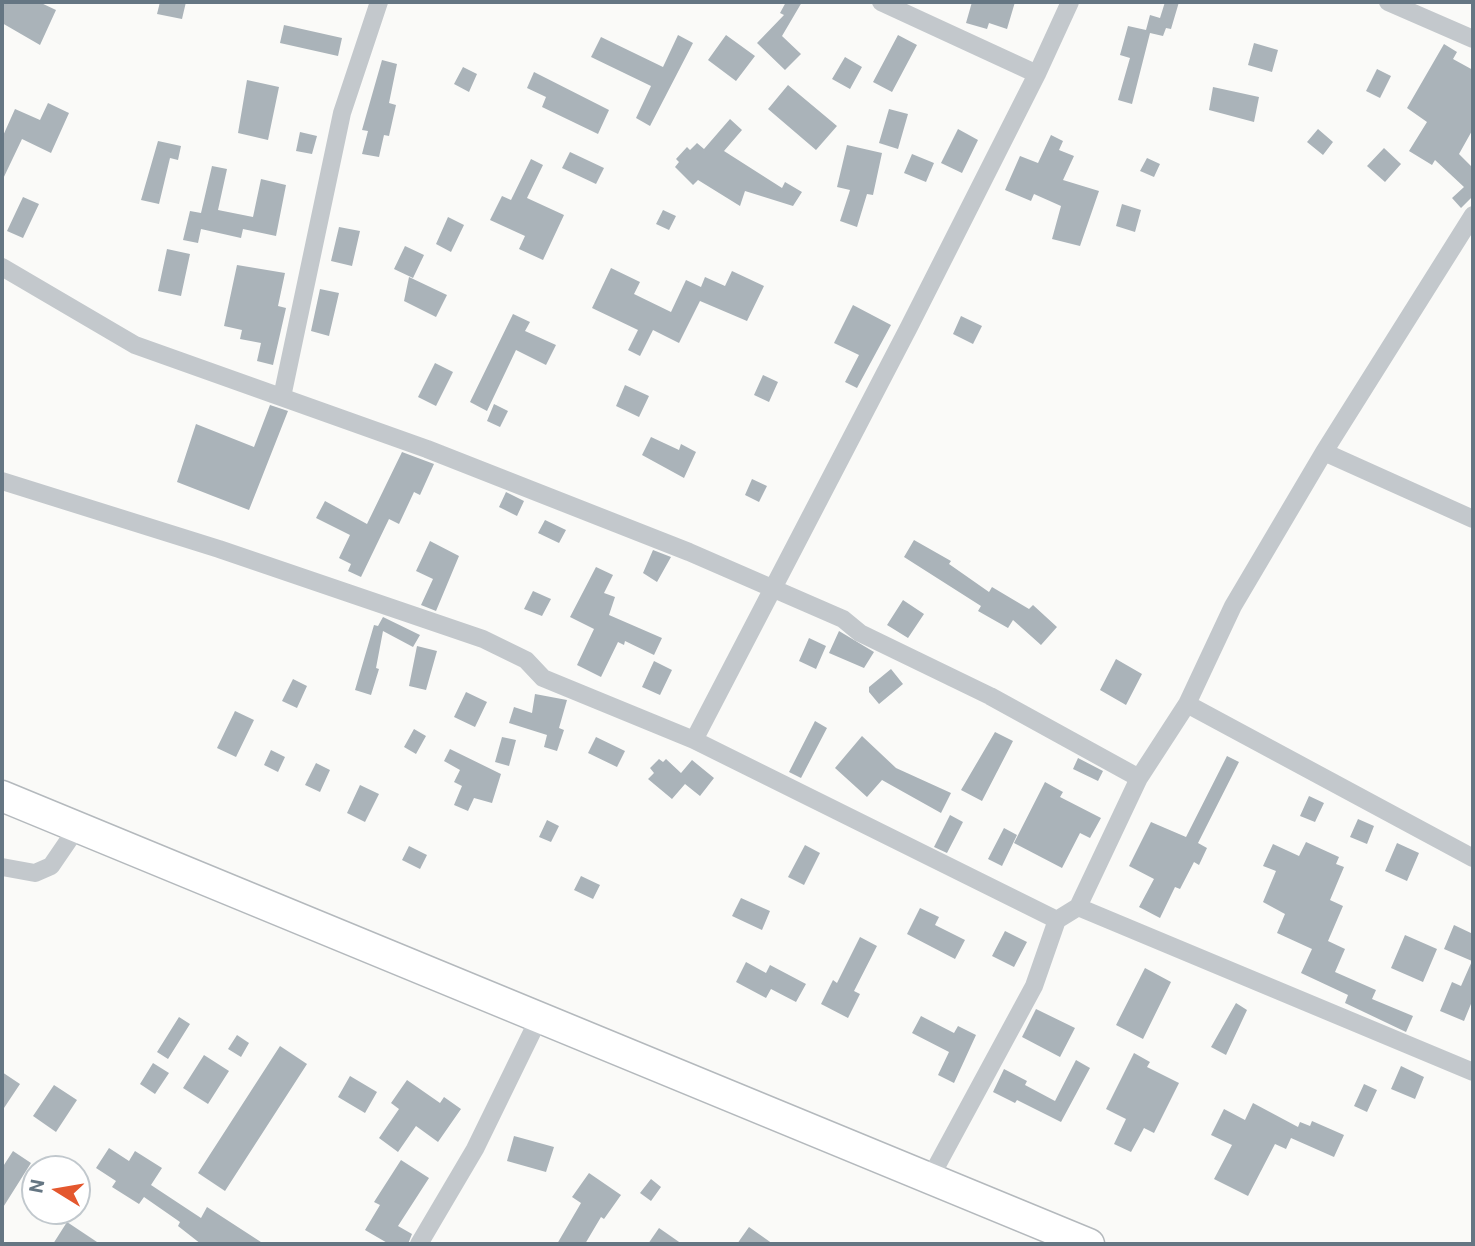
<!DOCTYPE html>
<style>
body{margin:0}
#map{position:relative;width:1475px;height:1246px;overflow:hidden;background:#fafaf8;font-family:Roboto,sans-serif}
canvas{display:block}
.frame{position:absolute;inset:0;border:4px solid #657683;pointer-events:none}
.north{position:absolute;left:21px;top:1155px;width:70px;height:70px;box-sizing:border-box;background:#fff;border:2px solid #c1c8cd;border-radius:50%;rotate:281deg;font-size:19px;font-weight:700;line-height:28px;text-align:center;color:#657683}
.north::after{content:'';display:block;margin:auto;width:24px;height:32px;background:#e4572e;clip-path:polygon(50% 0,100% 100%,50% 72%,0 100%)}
</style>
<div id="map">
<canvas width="1475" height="1246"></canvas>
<div class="frame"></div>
<div class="north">N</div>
</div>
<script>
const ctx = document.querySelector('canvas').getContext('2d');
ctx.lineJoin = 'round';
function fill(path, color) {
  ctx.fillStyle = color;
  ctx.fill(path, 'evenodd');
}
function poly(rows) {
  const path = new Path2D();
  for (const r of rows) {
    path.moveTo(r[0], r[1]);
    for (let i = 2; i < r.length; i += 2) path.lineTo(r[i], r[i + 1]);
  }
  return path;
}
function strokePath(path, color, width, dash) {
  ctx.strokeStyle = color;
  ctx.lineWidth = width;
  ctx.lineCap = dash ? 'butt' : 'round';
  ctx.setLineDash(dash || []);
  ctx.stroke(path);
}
fill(poly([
 [2,2,39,2,56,10,40,45,2,23],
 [160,2,186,2,182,19,157,14],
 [786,2,802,2,782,36,801,54,785,70,757,43,784,15,780,13],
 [972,2,1015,2,1007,29,989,23,987,29,966,23],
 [1165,2,1179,2,1171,29,1166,28,1163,36,1150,33,1132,104,1118,100,1130,58,1120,55,1128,26,1146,30,1150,15,1160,18],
 [284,25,342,38,338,56,280,43],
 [678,35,693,43,650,126,636,118,651,86,591,57,601,37,663,67],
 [726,35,755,56,736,81,708,60],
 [898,35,917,45,892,92,873,82],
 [1254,43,1278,50,1272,72,1248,65],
 [1444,44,1457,52,1453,59,1473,70,1473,129,1459,154,1473,168,1473,196,1461,208,1452,198,1464,187,1435,160,1432,165,1409,151,1427,122,1407,108],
 [845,57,862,67,850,89,832,79],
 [382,60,397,64,389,103,396,105,389,136,384,135,379,157,362,154,368,131,362,130],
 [463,67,477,74,469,92,454,84],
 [1377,69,1391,76,1380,98,1366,91],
 [534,72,609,110,598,134,542,107,546,97,527,88],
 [247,80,279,87,268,140,238,133],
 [788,85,837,126,816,150,768,109],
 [1213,87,1259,97,1254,122,1209,110],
 [48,103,69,113,51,153,22,139,2,181,2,138,15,109,40,120],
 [889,109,908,114,898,149,879,143],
 [730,119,742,130,724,151,782,188,785,182,802,192,793,206,745,191,740,206,698,180,693,185,675,167,679,162,676,159,687,147,690,150,697,143,704,149],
 [958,129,978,140,962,173,941,163],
 [1318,129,1333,142,1323,155,1307,142],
 [300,132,317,136,312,154,296,151],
 [1051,135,1063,141,1059,150,1074,156,1063,180,1099,191,1080,246,1052,239,1061,206,1034,194,1031,201,1005,190,1020,156,1038,163],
 [158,141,181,146,178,160,170,158,159,204,141,200],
 [847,145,882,153,873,195,867,194,857,227,840,221,850,190,837,187],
 [1384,148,1401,164,1385,182,1367,166],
 [570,152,604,168,596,184,562,168],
 [912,154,934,163,926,182,904,173],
 [1147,158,1160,164,1154,177,1140,171],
 [531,159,543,165,527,198,564,215,543,260,519,249,525,236,490,220,502,196,511,200],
 [212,166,227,169,218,210,253,217,261,179,286,185,276,236,243,229,241,238,201,229,198,243,183,240,190,211,201,213],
 [23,197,39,204,23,238,7,231],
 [1122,204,1141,210,1135,232,1116,226],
 [663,210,676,216,669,230,656,224],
 [448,217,464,225,451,252,436,244],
 [339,227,360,231,352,266,331,261],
 [405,246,424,255,413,278,394,269],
 [167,249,190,254,181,296,158,291],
 [237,265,285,273,278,306,286,308,273,365,257,361,261,343,240,339,242,330,224,326],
 [611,268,640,282,634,294,671,312,686,280,701,287,705,277,725,286,732,271,764,286,747,321,700,301,679,343,653,330,640,356,628,350,638,330,592,308],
 [409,277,447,295,436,317,404,301],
 [320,289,339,293,329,336,311,331],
 [853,305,891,325,857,388,845,382,859,355,834,343],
 [513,314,530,322,525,331,556,345,546,365,516,350,487,411,470,402],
 [961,316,982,326,973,344,953,334],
 [435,363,453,372,436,406,418,397],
 [763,375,778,382,769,402,754,395],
 [625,385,649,396,639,417,616,406],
 [494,404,508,411,500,427,487,421],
 [270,405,288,411,249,510,177,482,196,424,254,447],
 [651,437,679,450,681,444,696,452,684,478,642,455],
 [402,452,434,464,420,495,414,492,399,524,389,519,361,577,348,571,351,564,339,558,350,535,316,518,325,501,367,524],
 [752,479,767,486,759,502,745,495],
 [506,492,524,501,517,516,499,507],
 [545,520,566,530,559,543,538,533],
 [914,540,951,561,949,564,989,592,992,587,1029,609,1033,605,1057,627,1041,645,1013,620,1008,628,978,611,981,606,904,557],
 [430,541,459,556,436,611,421,605,433,579,416,571],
 [653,550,671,557,657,582,643,573],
 [596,567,613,575,604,593,615,597,609,615,662,638,654,655,625,641,624,645,618,642,601,677,577,665,594,629,570,617],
 [533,591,551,599,542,616,524,609],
 [903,600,924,614,908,638,887,625],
 [383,617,420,635,413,647,383,631,376,668,379,669,371,695,355,690,374,625,378,626],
 [839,631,874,652,864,668,829,653],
 [809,638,826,646,816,669,799,661],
 [417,646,437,651,426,690,409,686],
 [1116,659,1142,674,1126,705,1100,690],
 [654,661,672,670,660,695,642,687],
 [891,669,903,684,879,704,869,692,869,687],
 [293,679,307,686,297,708,282,701],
 [466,692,487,702,475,727,454,717],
 [535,694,567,700,559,728,564,730,557,751,544,747,547,735,509,723,514,707,532,713],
 [235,711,254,720,236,757,217,748],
 [815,721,827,728,801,778,789,772],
 [414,729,426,736,416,754,404,747],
 [995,732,1013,741,982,801,961,790],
 [862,736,896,768,951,793,941,813,882,780,867,797,835,768],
 [502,737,516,740,509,766,495,762],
 [596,737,625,751,617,767,588,753],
 [450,749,501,774,492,803,474,798,468,811,454,805,462,786,454,782,460,770,444,761],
 [271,750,285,757,278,772,264,765],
 [1227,756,1239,762,1198,843,1207,848,1199,865,1194,862,1180,889,1175,887,1160,918,1139,907,1154,879,1129,866,1151,822,1186,837],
 [1078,758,1103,771,1098,781,1073,769],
 [659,759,663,762,666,759,681,773,692,760,714,778,700,796,685,784,672,799,648,779,654,773,650,768],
 [316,763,330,770,320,792,305,785],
 [1045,782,1063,792,1060,797,1101,818,1090,838,1080,833,1062,868,1014,843],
 [360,785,379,794,365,822,347,813],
 [1309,796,1324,803,1315,822,1300,816],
 [950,815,963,822,947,853,934,847],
 [1358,819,1374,826,1367,844,1350,837],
 [547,820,559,826,551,842,539,837],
 [1004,828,1017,835,1002,866,988,859],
 [1306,842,1339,857,1336,864,1344,867,1330,900,1343,906,1328,941,1345,949,1335,972,1376,990,1372,999,1413,1016,1406,1032,1345,1003,1348,995,1301,973,1312,949,1277,933,1285,914,1263,902,1276,871,1263,866,1273,844,1299,856],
 [1397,843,1419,853,1407,881,1385,871],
 [805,845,820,853,804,885,788,877],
 [409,846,427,855,420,869,402,860],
 [581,876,600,885,593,899,574,890],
 [741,898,770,911,762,930,732,916],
 [920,908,939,917,935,925,965,940,955,959,907,934],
 [1454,925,1473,934,1473,999,1464,1021,1440,1011,1452,982,1461,986,1472,961,1444,949],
 [1005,931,1027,942,1014,967,992,956],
 [1405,935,1437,949,1423,982,1391,968],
 [860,937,877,946,854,991,860,994,848,1018,821,1004,833,980,837,983],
 [746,962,766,973,770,965,806,984,796,1002,771,989,766,998,736,982],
 [1145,968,1171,982,1143,1039,1116,1025],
 [1236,1003,1247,1010,1226,1055,1211,1047],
 [1036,1009,1075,1028,1060,1057,1022,1037],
 [921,1016,954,1033,958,1026,976,1035,954,1083,938,1075,949,1052,912,1033],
 [179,1017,190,1024,168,1059,157,1052],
 [237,1035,249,1043,241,1057,228,1049],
 [280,1046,307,1064,225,1191,198,1173],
 [1134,1053,1150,1062,1147,1067,1179,1083,1154,1133,1144,1128,1131,1152,1114,1144,1126,1119,1106,1109],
 [204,1055,229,1071,208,1104,183,1088],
 [1076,1060,1090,1068,1061,1122,1017,1100,1015,1103,993,1092,1004,1069,1027,1081,1025,1085,1055,1101],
 [153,1063,169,1073,155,1094,140,1084],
 [1401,1066,1424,1077,1415,1099,1391,1089],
 [2,1072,20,1084,2,1111],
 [350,1076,377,1092,365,1113,338,1097],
 [407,1080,440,1103,444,1097,461,1109,438,1142,416,1126,398,1152,379,1138,399,1109,391,1103],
 [1364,1084,1377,1090,1367,1112,1354,1106],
 [54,1085,77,1100,56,1132,33,1116],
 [1253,1103,1298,1127,1300,1122,1310,1126,1312,1121,1344,1135,1334,1157,1291,1138,1286,1149,1275,1144,1248,1196,1214,1179,1232,1145,1211,1135,1224,1109,1245,1120],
 [514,1136,554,1147,546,1172,507,1161],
 [109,1148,129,1161,135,1151,162,1168,151,1185,201,1218,207,1207,264,1244,201,1244,178,1226,180,1222,144,1197,139,1204,112,1187,116,1181,96,1168],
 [13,1151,31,1163,2,1209,2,1168],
 [401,1160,429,1178,398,1226,412,1234,408,1244,389,1244,365,1230,380,1205,374,1202],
 [589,1173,621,1195,604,1219,601,1217,585,1244,557,1244,581,1203,572,1197],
 [651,1179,661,1187,651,1201,640,1193],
 [67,1222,100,1244,53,1244],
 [749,1227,773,1244,737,1244],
 [659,1228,682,1244,648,1244]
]), '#aab3b9');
const trunk = poly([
 [2,796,1089,1244]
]);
strokePath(trunk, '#b4b9bd', 33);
strokePath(poly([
 [881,2,1037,74],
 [1388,2,1473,39],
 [2,267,135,345,427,449,689,552,843,619,860,633,990,696,1139,778],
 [282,397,342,113,379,2],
 [1324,452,1473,519],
 [2,481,219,549,483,639,526,660,543,678,694,740,1057,920],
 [1187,704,1473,858],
 [694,740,909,327,1037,74,1070,2],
 [2,867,35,873,51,866,77,828],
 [1078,907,1473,1072],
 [929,1180,1034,986,1057,920,1078,907,1139,778,1187,704,1233,606,1324,452,1473,215],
 [419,1244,475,1149,539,1018]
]), '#c3c8cc', 18);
strokePath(trunk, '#fff', 30);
</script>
